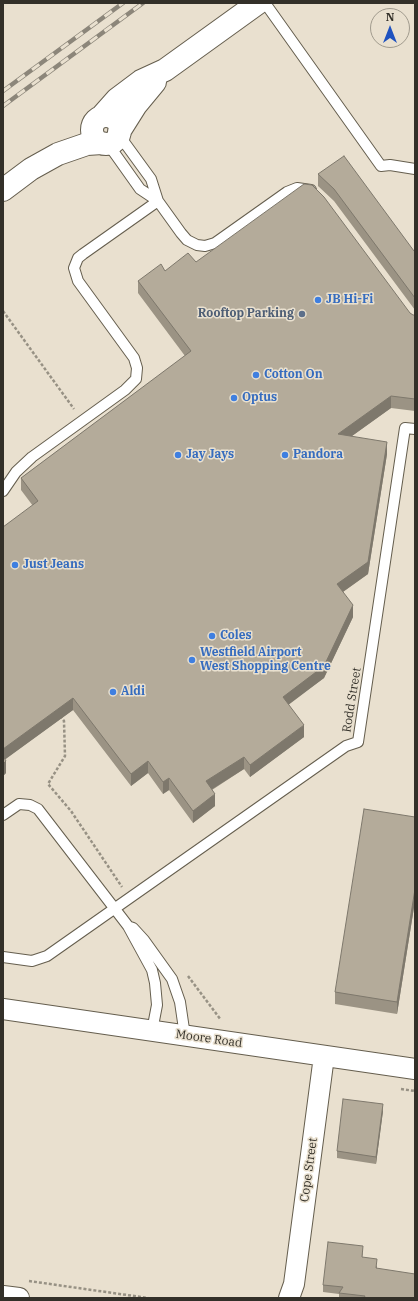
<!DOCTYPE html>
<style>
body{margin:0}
#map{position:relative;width:418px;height:1301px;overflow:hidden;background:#e9e0cf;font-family:"IBM Plex Serif",serif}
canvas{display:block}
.frame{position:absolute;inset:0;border:4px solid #333029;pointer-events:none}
.north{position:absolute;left:370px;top:8px;width:40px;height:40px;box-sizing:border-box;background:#e9e0cf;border:1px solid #a09a8d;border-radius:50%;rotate:0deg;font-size:11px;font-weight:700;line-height:16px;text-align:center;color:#333029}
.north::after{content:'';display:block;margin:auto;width:14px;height:18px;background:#1f52bf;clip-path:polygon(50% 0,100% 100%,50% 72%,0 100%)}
</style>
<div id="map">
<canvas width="418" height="1301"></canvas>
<div class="frame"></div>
<div class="north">N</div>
</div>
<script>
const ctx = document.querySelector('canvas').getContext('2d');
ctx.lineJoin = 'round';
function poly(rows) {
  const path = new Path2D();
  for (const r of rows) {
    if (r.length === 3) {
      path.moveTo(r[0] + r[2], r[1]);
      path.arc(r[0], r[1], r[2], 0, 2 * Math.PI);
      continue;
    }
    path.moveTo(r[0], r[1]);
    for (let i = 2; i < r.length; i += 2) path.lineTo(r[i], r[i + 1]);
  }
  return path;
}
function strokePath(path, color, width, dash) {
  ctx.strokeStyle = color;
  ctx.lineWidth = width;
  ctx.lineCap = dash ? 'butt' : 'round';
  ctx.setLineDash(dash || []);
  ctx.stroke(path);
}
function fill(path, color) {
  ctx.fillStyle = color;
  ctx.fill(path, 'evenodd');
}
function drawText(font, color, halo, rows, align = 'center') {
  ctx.font = font + ' "IBM Plex Serif",serif';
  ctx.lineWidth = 3;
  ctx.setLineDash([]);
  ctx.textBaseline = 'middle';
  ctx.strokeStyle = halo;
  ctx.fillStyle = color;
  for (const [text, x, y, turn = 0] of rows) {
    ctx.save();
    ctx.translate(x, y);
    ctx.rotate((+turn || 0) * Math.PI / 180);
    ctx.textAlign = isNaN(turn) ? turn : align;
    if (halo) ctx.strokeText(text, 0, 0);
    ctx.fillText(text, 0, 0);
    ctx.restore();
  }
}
const service = poly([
 [265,3,381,166,390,165,415,169],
 [119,135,151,179,158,201],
 [105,144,113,151,140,189,158,201,181,233,187,240,197,245,205,246,215,243,287,192,297,188,311,190],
 [3,491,16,472,32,457,125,390,136,379,137,368,134,358,78,281,74,268,78,258,83,254,158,201],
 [3,815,19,804,30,805,38,809,128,926,152,970,155,983,157,1005,152,1031],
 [130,927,133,928,144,940,172,979,180,1002,185,1036],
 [3,957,32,961,47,956,346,746,358,742,405,428,415,429]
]);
const minor = poly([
 [3,1009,415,1069],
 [3,1296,19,1298],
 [289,1298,294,1284,324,1056]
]);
const secondary = poly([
 [106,130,14],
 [101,117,117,99,141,81,165,70,258,3],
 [119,132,136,105,155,82],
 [3,190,31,169,58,154,87,144,102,143]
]);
strokePath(service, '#655e4e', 12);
strokePath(minor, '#655e4e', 22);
strokePath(secondary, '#655e4e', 24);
strokePath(poly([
 [3,311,74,409],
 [60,716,64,721,65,756,48,784,71,811,122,887],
 [188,976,221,1020],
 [401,1089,415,1091],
 [29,1281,148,1298]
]), '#979184', 2.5, [3, 2]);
strokePath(service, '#fff', 10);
strokePath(minor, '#fff', 20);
strokePath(secondary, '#fff', 22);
const rail = poly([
 [3,91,123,3],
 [3,106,143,3]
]);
strokePath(rail, '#8c867a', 4.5);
strokePath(rail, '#e9e0cf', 3, [9]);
fill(poly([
 [318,174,414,251,415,250,415,310,334,201,318,186],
 [196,262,410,313,413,315,415,315,415,411,391,408,352,436,387,454,368,574,343,592,353,617,324,678,288,704,304,737,250,777,244,769,212,790,215,806,193,823,169,790,163,794,148,773,131,786,73,710,5,759,6,773,3,776,3,527,33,506,21,490,21,478,185,356,138,293,138,281,165,271],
 [415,817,415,901,397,1014,335,1004,335,992],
 [383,1111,376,1164,337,1158,337,1151],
 [363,1253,362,1257,377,1266,377,1268,415,1298,339,1298,339,1294,323,1292,323,1285]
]), '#9b9384');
fill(poly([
 [391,396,391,408,338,446,338,434],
 [387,442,387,454,368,574,337,596,337,584],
 [353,605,353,617,324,678,283,709,283,697],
 [73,698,73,710,3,761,3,749],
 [304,725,304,737,250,777,250,765],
 [244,757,244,769,206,793,206,781],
 [6,761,6,773,3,776,3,764],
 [148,761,148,773,131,786,131,774],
 [169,778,169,790,163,794,163,782],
 [215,794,215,806,193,823,193,811],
 [415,889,415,901,397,1014,397,1002],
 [383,1104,383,1111,376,1164,376,1157]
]), '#7e786c');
const building = poly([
 [344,156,414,251,415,250,415,298,334,189,318,174,344,156],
 [304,184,312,185,324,197,410,313,413,315,415,315,415,399,391,396,338,434,387,442,368,562,337,584,353,605,324,666,283,697,304,725,250,765,244,757,206,781,215,794,193,811,169,778,163,782,148,761,131,774,73,698,3,749,3,527,38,501,21,478,191,351,138,281,161,264,165,271,188,253,196,262,304,184],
 [3,756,6,761,3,764,3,756],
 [364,809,415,817,415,889,397,1002,335,992,364,809],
 [343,1099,383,1104,376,1157,337,1151,343,1099],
 [328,1242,363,1246,362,1257,377,1259,376,1268,415,1274,415,1298,364,1298,365,1296,339,1293,343,1287,323,1285,328,1242]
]);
fill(building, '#b4ab9a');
strokePath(building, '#7e786c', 1);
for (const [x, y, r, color] of [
 [318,300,4,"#3f7fe0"],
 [302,314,4,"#5c6f8a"],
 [256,375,4,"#3f7fe0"],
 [234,398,4,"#3f7fe0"],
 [178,455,4,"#3f7fe0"],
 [285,455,4,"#3f7fe0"],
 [15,565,4,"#3f7fe0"],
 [212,636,4,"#3f7fe0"],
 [192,660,4,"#3f7fe0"],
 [113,692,4,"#3f7fe0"]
]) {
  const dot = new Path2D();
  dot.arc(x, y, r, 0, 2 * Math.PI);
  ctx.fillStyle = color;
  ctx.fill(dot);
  strokePath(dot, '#e9e0cf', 1.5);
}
drawText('bold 12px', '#366cbe', '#e9e0cf', [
 ["JB Hi-Fi",326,300],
 ["Cotton On",264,375],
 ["Optus",242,398],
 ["Jay Jays",186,455],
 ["Pandora",293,455],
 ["Just Jeans",23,565],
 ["Coles",220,636],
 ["Westfield Airport",200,653],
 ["West Shopping Centre",200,667],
 ["Aldi",121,692]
], 'left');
drawText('bold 12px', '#4e5e75', '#e9e0cf', [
 ["Rooftop Parking",294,314]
], 'right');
drawText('12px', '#333029', '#e9e0cf', [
 ["Rodd Street",352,700,-81],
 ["Moore Road",209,1039,8],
 ["Cope Street",309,1170,-82]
]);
</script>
